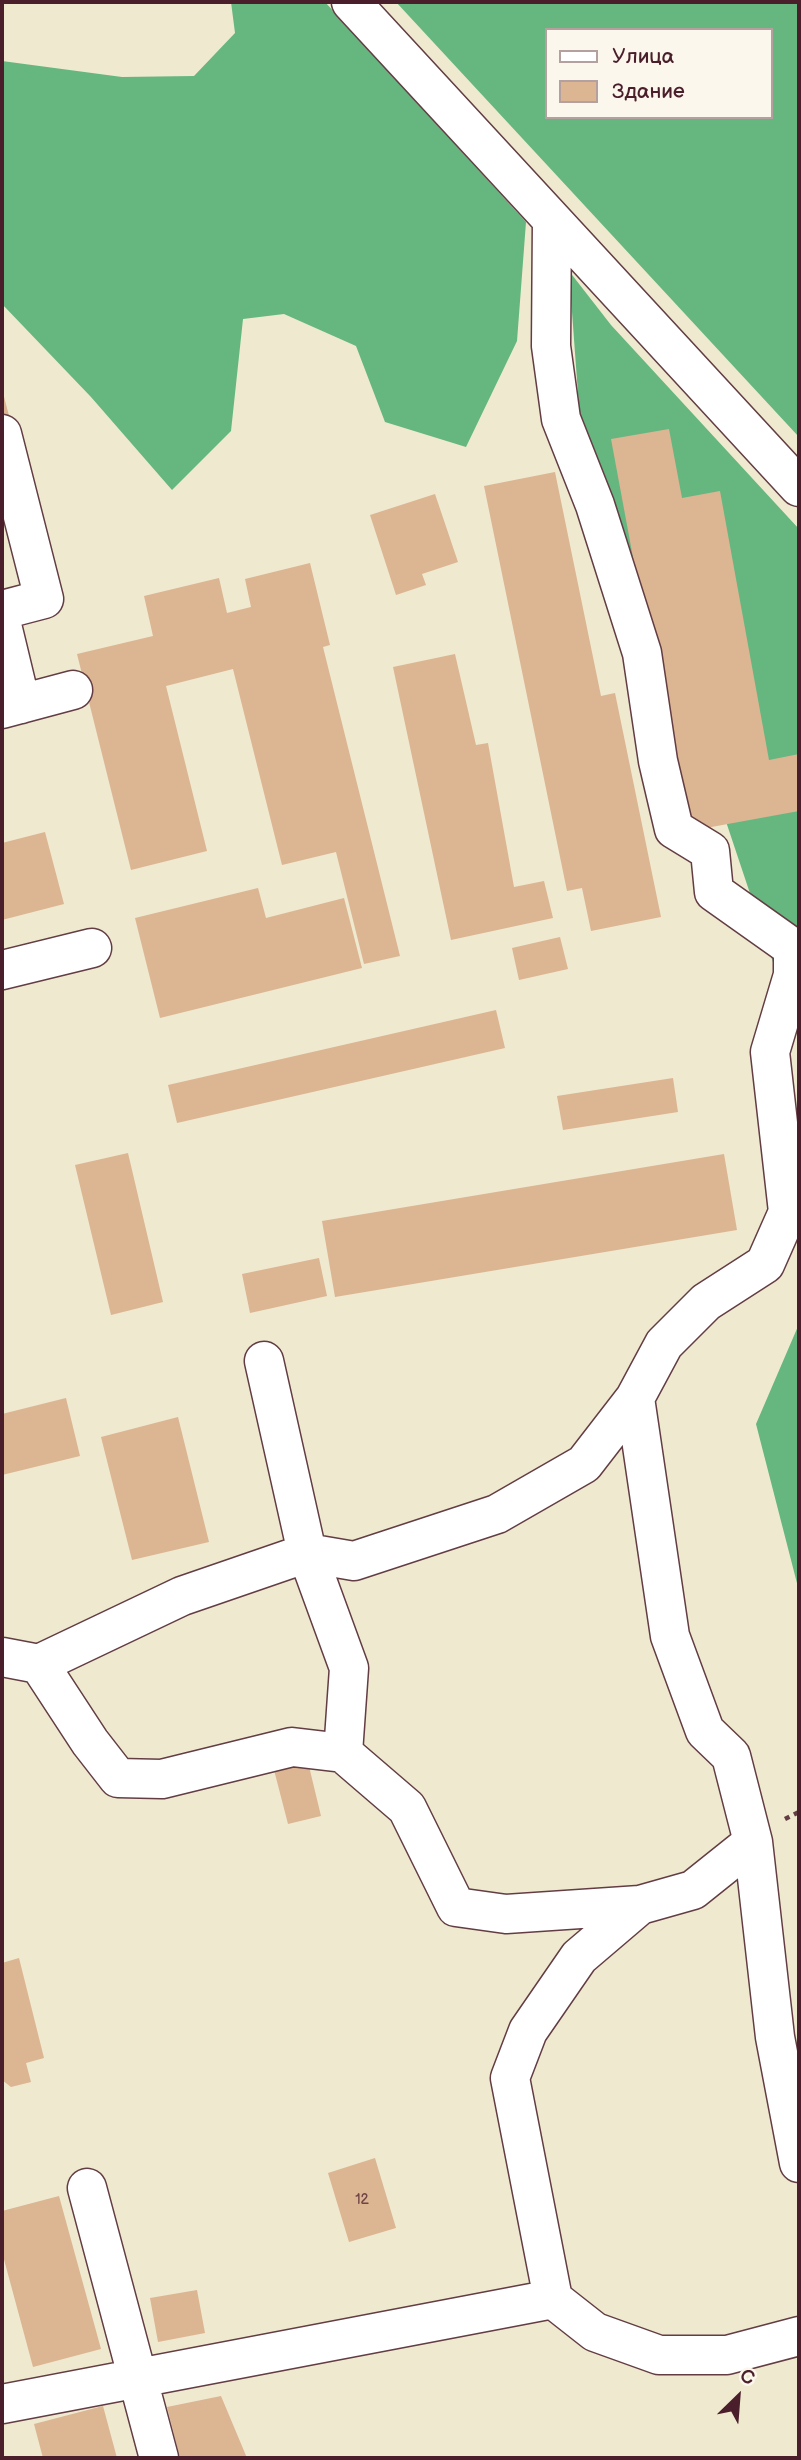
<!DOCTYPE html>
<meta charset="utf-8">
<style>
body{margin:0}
#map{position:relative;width:801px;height:2460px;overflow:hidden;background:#efe9cf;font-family:"Balsamiq Sans",sans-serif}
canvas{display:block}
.frame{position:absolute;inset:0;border:4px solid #4a1f2b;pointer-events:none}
.legend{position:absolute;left:545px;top:28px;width:228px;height:91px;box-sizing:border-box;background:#fbf7ec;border:2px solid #b4a19f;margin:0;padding:9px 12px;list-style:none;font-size:21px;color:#4a1f2b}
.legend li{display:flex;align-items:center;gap:14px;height:35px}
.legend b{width:35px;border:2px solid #b4a19f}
.north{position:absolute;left:703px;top:2362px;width:70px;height:70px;-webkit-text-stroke:5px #fbf7ec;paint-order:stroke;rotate:25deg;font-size:19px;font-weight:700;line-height:28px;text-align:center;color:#4a1f2b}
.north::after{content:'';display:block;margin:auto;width:24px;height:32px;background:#4a1f2b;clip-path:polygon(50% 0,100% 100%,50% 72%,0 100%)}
</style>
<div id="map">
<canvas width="801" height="2460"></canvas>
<div class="frame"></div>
<ul class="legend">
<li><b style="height:9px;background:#fff"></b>Улица</li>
<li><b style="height:19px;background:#dcb592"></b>Здание</li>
</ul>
<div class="north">С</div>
</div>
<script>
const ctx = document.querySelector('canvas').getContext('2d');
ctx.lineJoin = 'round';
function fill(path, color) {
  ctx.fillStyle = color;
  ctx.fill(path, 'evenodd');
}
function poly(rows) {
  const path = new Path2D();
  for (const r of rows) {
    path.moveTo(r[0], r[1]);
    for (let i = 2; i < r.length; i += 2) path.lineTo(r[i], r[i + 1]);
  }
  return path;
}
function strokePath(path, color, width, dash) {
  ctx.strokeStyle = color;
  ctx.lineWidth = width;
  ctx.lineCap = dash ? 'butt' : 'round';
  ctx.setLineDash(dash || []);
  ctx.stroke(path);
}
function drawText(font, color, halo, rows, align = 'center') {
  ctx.font = font + ' "Balsamiq Sans",sans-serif';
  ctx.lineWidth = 5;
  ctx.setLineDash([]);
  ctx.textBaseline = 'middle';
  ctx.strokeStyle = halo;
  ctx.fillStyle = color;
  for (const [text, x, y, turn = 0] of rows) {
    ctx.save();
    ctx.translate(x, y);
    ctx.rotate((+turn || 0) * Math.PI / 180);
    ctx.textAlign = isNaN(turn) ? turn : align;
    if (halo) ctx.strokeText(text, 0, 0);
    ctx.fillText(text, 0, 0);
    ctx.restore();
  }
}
fill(poly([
 [231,2,325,2,526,222,517,341,466,447,385,422,356,346,284,314,243,319,231,431,172,490,91,397,2,304,2,61,122,77,194,76,235,33],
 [396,2,799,2,799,437],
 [547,30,771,30,771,117,547,117],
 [569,271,611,325,799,529,799,1040,674,666,580,421],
 [799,1324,799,1591,756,1424]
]), '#66b680');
fill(poly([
 [2,389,13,431,2,434],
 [669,429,682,498,720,491,769,760,799,754,799,811,684,832,611,439],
 [555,472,601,696,615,693,661,917,591,931,582,888,567,891,484,486],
 [435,494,458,562,422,574,426,585,396,595,370,515],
 [310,563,330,645,323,647,400,956,364,964,336,852,282,865,233,669,166,686,207,851,131,870,77,654,153,636,144,596,219,578,227,613,251,607,245,579],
 [455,654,476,745,488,743,514,887,544,881,553,918,451,940,393,667],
 [45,832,64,904,2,920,2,843],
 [258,888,266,918,344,898,362,968,160,1018,135,918],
 [560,937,568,969,519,980,512,948],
 [496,1010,505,1048,177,1123,168,1085],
 [673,1078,678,1112,563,1130,557,1096],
 [128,1153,163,1302,111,1315,75,1165],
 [724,1154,737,1230,335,1297,322,1221],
 [319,1258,327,1296,250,1313,242,1274],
 [66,1398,80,1456,2,1475,2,1414],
 [178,1417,209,1542,132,1560,101,1437],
 [307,1758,321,1816,288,1824,273,1766],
 [19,1958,44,2058,26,2063,31,2082,11,2087,2,2080,2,1963],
 [375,2158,396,2228,349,2242,328,2173],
 [59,2196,101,2349,33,2367,2,2252,2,2211],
 [197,2290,205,2333,158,2342,150,2298],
 [221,2396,247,2458,180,2458,167,2407],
 [103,2406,117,2458,43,2458,34,2424]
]), '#dcb592');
const minor = poly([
 [351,2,799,487],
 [552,220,551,346,561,419,595,505,642,653,658,761,674,829,710,851,714,892,793,948,793,975,770,1052,788,1212,765,1264,706,1302,664,1344,635,1398,670,1636,705,1731,731,1756,753,1842,775,2037,799,2163],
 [2,434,44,599,2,610],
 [2,625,21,704],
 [2,709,73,690],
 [2,970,92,948],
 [2,1657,39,1664,90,1742,118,1778,162,1779,292,1747,343,1753,407,1808,456,1907,506,1914,640,1905],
 [39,1664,182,1596,307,1553,264,1361],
 [343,1753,349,1668,307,1553,354,1561,497,1514,584,1464,635,1398],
 [753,1842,693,1890,640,1905,579,1957,528,2031,510,2078,553,2299,595,2332,659,2355,727,2355,799,2336],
 [87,2188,159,2458],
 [2,2404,553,2299]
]);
strokePath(minor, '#633d44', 41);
strokePath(poly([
 [785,1819,799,1812]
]), '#633d44', 4.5, [5, 5]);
strokePath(minor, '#fff', 38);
drawText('14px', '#6e4445', null, [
 ["12",362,2200]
]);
</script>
